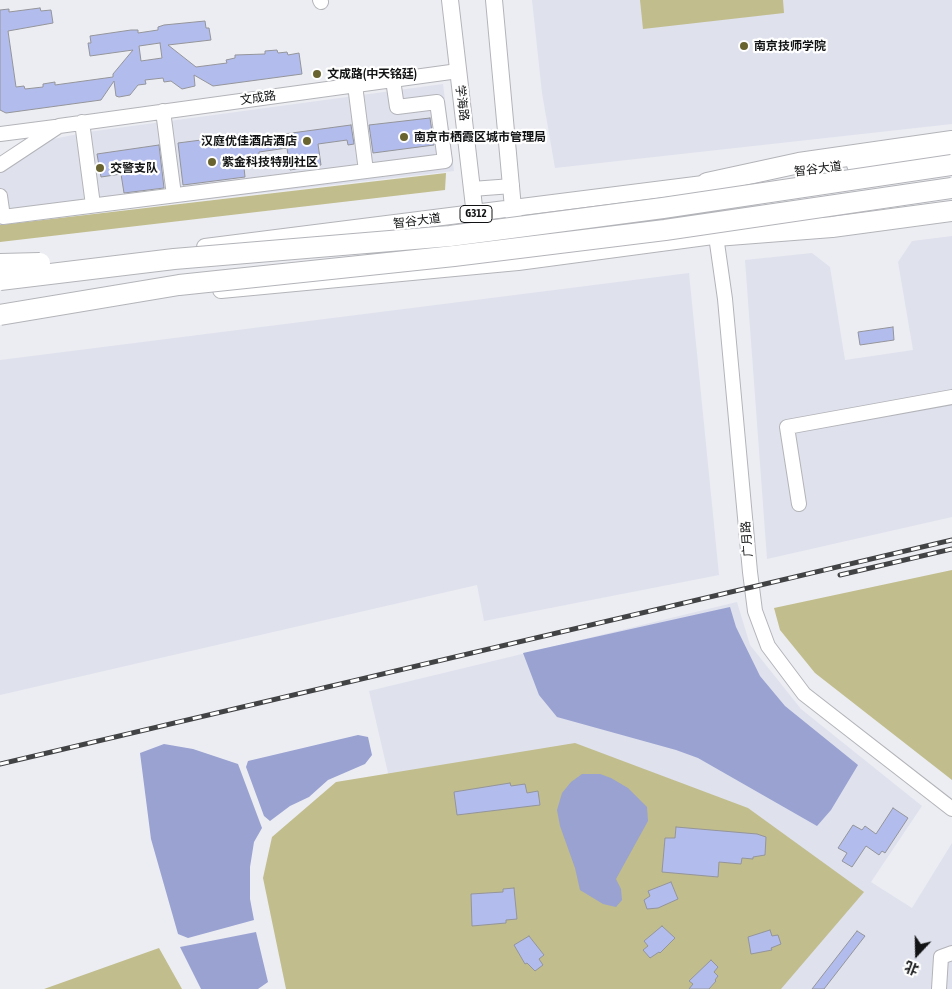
<!DOCTYPE html>
<meta charset="utf-8">
<style>
body{margin:0}
#map{position:relative;width:952px;height:989px;overflow:hidden;background:#ecedf2;font-family:"Asap Condensed","Noto Sans SC",sans-serif}
canvas{display:block}
.north{position:absolute;left:892px;top:929px;width:50px;height:50px;-webkit-text-stroke:4px #fff;paint-order:stroke;rotate:201deg;font-size:14px;font-weight:700;line-height:20px;text-align:center;color:#121314}
.north::after{content:'';display:block;margin:auto;width:18px;height:22px;background:#121314;clip-path:polygon(50% 0,100% 100%,50% 72%,0 100%)}
</style>
<div id="map">
<canvas width="952" height="989"></canvas>
<div class="north">北</div>
</div>
<script>
const ctx = document.querySelector('canvas').getContext('2d');
ctx.lineJoin = 'round';
function fill(path, color) {
  ctx.fillStyle = color;
  ctx.fill(path, 'evenodd');
}
function poly(rows) {
  const path = new Path2D();
  for (const r of rows) {
    path.moveTo(r[0], r[1]);
    for (let i = 2; i < r.length; i += 2) path.lineTo(r[i], r[i + 1]);
  }
  return path;
}
function strokePath(path, color, width, dash) {
  ctx.strokeStyle = color;
  ctx.lineWidth = width;
  ctx.lineCap = dash ? 'butt' : 'round';
  ctx.setLineDash(dash || []);
  ctx.stroke(path);
}
function drawText(font, color, halo, rows, align = 'center') {
  ctx.font = font + ' "Asap Condensed","Noto Sans SC",sans-serif';
  ctx.lineWidth = 4.5;
  ctx.setLineDash([]);
  ctx.textBaseline = 'middle';
  ctx.strokeStyle = halo;
  ctx.fillStyle = color;
  for (const [text, x, y, turn = 0] of rows) {
    ctx.save();
    ctx.translate(x, y);
    ctx.rotate((+turn || 0) * Math.PI / 180);
    ctx.textAlign = isNaN(turn) ? turn : align;
    if (halo) ctx.strokeText(text, 0, 0);
    ctx.fillText(text, 0, 0);
    ctx.restore();
  }
}
fill(poly([
 [532,0,952,0,952,124,555,168,542,93],
 [443,84,454,171,0,223,0,170,43,141,88,132],
 [952,236,952,517,767,559,745,260,812,253,830,267,845,360,913,350,898,262,912,241],
 [689,273,719,575,484,621,477,585,0,695,0,360],
 [737,602,750,645,801,709,922,806,871,882,912,908,952,843,952,989,432,989,433,967,369,691]
]), '#dfe1ed');
fill(poly([
 [640,0,783,0,784,13,643,29],
 [446,173,445,190,0,242,0,225],
 [952,570,952,780,815,673,780,630,774,608],
 [575,743,748,808,864,892,781,989,286,989,263,878,272,837,336,782],
 [159,948,182,989,44,989]
]), '#c1bd8d');
fill(poly([
 [730,607,736,627,760,676,785,706,858,765,831,810,817,826,698,758,676,750,557,717,539,695,523,653],
 [358,735,368,737,372,755,365,764,328,780,309,797,290,806,270,821,264,816,246,767,248,761],
 [164,744,193,749,238,764,262,828,254,842,250,867,250,899,254,920,188,938,178,934,151,839,140,753],
 [582,774,600,774,611,778,628,788,647,807,648,821,616,879,621,889,622,900,616,907,603,904,580,890,575,868,560,826,557,810,562,793,571,782],
 [256,932,268,982,258,989,201,989,180,947]
]), '#99a2d1');
const building = poly([
 [40,8,41,11,51,10,53,23,8,31,16,87,24,86,25,89,43,87,43,84,55,82,55,85,113,77,113,74,133,50,90,56,88,43,91,43,90,36,131,30,138,30,138,33,158,30,158,27,164,25,205,21,206,28,209,28,211,40,168,45,196,67,227,63,226,60,235,58,235,55,265,54,265,51,277,50,278,53,287,52,288,55,299,53,302,74,213,86,194,75,195,86,182,89,171,81,164,82,163,78,145,80,146,84,138,85,130,95,119,97,116,96,114,81,101,100,6,113,0,110,0,10,9,9,9,12,40,8],
 [160,43,162,58,141,61,139,46,160,43],
 [430,118,434,145,373,153,369,125,430,118],
 [351,125,354,144,348,145,347,140,318,144,321,165,290,170,287,148,259,152,259,156,243,158,245,177,183,185,178,143,240,135,240,140,351,125],
 [159,145,164,188,124,193,121,174,101,177,97,154,159,145],
 [893,327,894,340,860,345,858,332,893,327],
 [510,783,511,786,525,784,527,793,538,791,540,805,457,815,454,792,510,783],
 [893,808,908,818,885,853,882,851,879,855,866,846,852,867,842,861,847,853,838,848,853,825,862,830,865,826,876,834,893,808],
 [676,827,757,834,766,837,765,855,753,857,753,859,742,858,741,864,719,862,718,877,662,872,665,838,675,838,676,827],
 [671,882,678,899,658,908,647,909,644,900,650,896,648,891,671,882],
 [514,888,517,919,506,920,506,923,472,926,471,894,503,892,503,889,514,888],
 [662,926,675,938,660,953,659,952,650,958,643,950,648,946,644,941,662,926],
 [770,930,772,936,778,935,781,944,771,948,772,950,751,954,748,937,770,930],
 [857,931,865,936,824,989,812,989,857,931],
 [529,936,544,955,539,959,543,965,535,971,527,963,525,964,514,945,529,936],
 [711,960,718,967,714,972,718,976,715,980,716,981,709,989,689,989,693,984,689,981,711,960]
]);
fill(building, '#b3bded');
strokePath(building, '#94959a', 1);
const minor = poly([
 [320,0,321,2],
 [355,85,366,171,445,161,437,102,397,107,393,80],
 [163,111,174,195],
 [82,122,93,205],
 [0,134,55,127],
 [0,165,59,126,458,71],
 [472,189,512,186],
 [0,196,3,217,366,171],
 [715,229,725,299,750,572,755,611,768,646,804,694,952,809],
 [799,504,787,427,952,397],
 [939,989,941,957,952,953]
]);
const major = poly([
 [450,0,476,224],
 [494,0,514,219],
 [855,165,952,152],
 [205,247,719,182],
 [221,290,518,262,728,234]
]);
const highway = poly([
 [707,183,799,163,952,141],
 [716,236,832,227,952,211]
]);
strokePath(minor, '#b3b4b9', 16);
strokePath(major, '#b3b4b9', 18);
strokePath(highway, '#b3b4b9', 22);
strokePath(minor, '#fff', 14);
strokePath(major, '#fff', 16);
strokePath(highway, '#fff', 20);
const rail = poly([
 [840,575,952,549],
 [0,764,952,540]
]);
strokePath(rail, '#424345', 5);
strokePath(rail, '#fff', 3, [9]);
const highwayBridge = poly([
 [0,264,40,263],
 [0,280,174,259,450,236,663,208,952,165],
 [0,315,179,285,454,256,665,230,952,188]
]);
strokePath(highwayBridge, '#b3b4b9', 22, []);
strokePath(highwayBridge, '#fff', 20);
for (const [x, y, r, color] of [
 [744,46,5,"#696330"],
 [317,74,5,"#696330"],
 [404,137,5,"#696330"],
 [307,141,5,"#696330"],
 [212,162,5,"#696330"],
 [100,168,5,"#696330"]
]) {
  const dot = new Path2D();
  dot.arc(x, y, r, 0, 2 * Math.PI);
  ctx.fillStyle = color;
  ctx.fill(dot);
  strokePath(dot, '#fff', 2);
}
for (const [x, y, w] of [
 [476,214,32]
]) {
  const box = new Path2D();
  box.roundRect(x - w / 2, y - 8.5, w, 17, 4);
  ctx.fillStyle = '#fff';
  ctx.fill(box);
  strokePath(box, '#121314', 1);
}
drawText('bold 11px', '#121314', null, [
 ["G312",476,214]
]);
drawText('bold 12px', '#121314', '#fff', [
 ["南京技师学院",754,46],
 ["文成路(中天铭廷)",327,74],
 ["南京市栖霞区城市管理局",414,137],
 ["汉庭优佳酒店酒店",297,141,"right"],
 ["紫金科技特别社区",222,162],
 ["交警支队",110,168]
], 'left');
drawText('12px', '#121314', '#fff', [
 ["文成路",258,98,-8],
 ["学海路",462,103,83],
 ["智谷大道",818,169,-7],
 ["智谷大道",417,221,-7],
 ["广月路",747,539,-94]
]);
</script>
